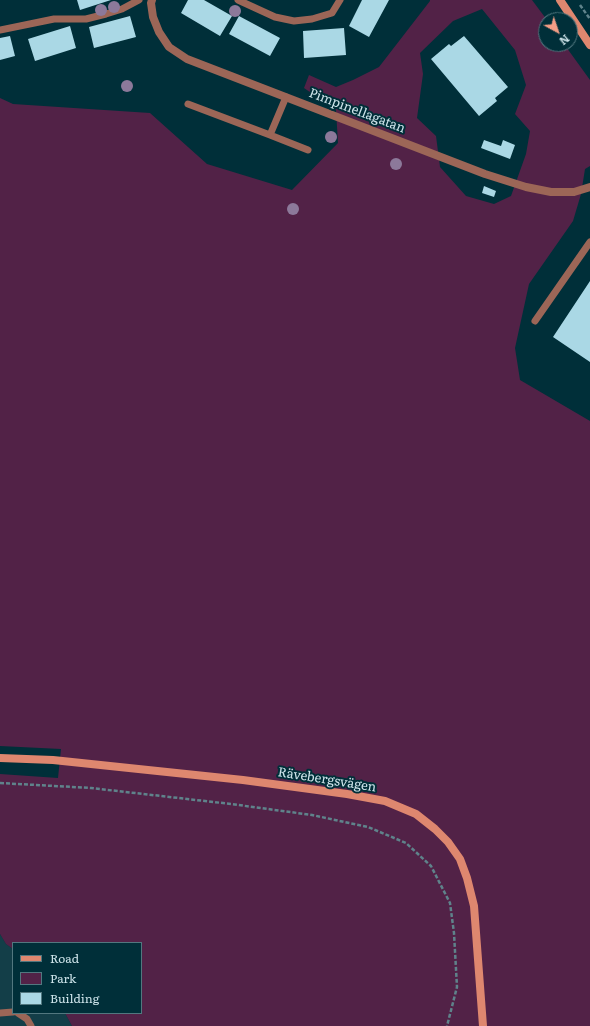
<!DOCTYPE html>
<meta charset="utf-8">
<style>
body{margin:0}
#map{position:relative;width:590px;height:1026px;overflow:hidden;background:#002f39;font-family:Literata,serif}
canvas{display:block}
.legend{position:absolute;left:12px;top:942px;width:130px;height:72px;box-sizing:border-box;background:#002f39;border:1px solid #52777f;margin:0;padding:5px 7px;list-style:none;font-size:12px;color:#cce3e9}
.legend li{display:flex;align-items:center;gap:8px;height:20px}
.legend b{width:20px;border:1px solid #52777f}
.north{position:absolute;left:538px;top:12px;width:40px;height:40px;box-sizing:border-box;background:#002f39;border:1px solid #52777f;border-radius:50%;rotate:140deg;font-size:11px;font-weight:700;line-height:16px;text-align:center;color:#cce3e9}
.north::after{content:'';display:block;margin:auto;width:14px;height:18px;background:#f49e86;clip-path:polygon(50% 0,100% 100%,50% 72%,0 100%)}
</style>
<div id="map">
<canvas width="590" height="1026"></canvas>
<ul class="legend">
<li><b style="height:5px;background:#de876f"></b>Road</li>
<li><b style="height:11px;background:#522247"></b>Park</li>
<li><b style="height:11px;background:#aad8e5"></b>Building</li>
</ul>
<div class="north">N</div>
</div>
<script>
const ctx = document.querySelector('canvas').getContext('2d');
ctx.lineJoin = 'round';
function fill(path, color) {
  ctx.fillStyle = color;
  ctx.fill(path, 'evenodd');
}
function poly(rows) {
  const path = new Path2D();
  for (const r of rows) {
    path.moveTo(r[0], r[1]);
    for (let i = 2; i < r.length; i += 2) path.lineTo(r[i], r[i + 1]);
  }
  return path;
}
function strokePath(path, color, width, dash) {
  ctx.strokeStyle = color;
  ctx.lineWidth = width;
  ctx.lineCap = dash ? 'butt' : 'round';
  ctx.setLineDash(dash || []);
  ctx.stroke(path);
}
function drawText(font, color, halo, rows, align = 'center') {
  ctx.font = font + ' Literata,serif';
  ctx.lineWidth = 4;
  ctx.setLineDash([]);
  ctx.textBaseline = 'middle';
  ctx.strokeStyle = halo;
  ctx.fillStyle = color;
  for (const [text, x, y, turn = 0] of rows) {
    ctx.save();
    ctx.translate(x, y);
    ctx.rotate((+turn || 0) * Math.PI / 180);
    ctx.textAlign = isNaN(turn) ? turn : align;
    if (halo) ctx.strokeText(text, 0, 0);
    ctx.fillText(text, 0, 0);
    ctx.restore();
  }
}
fill(poly([
 [0,934,6,944,13,949,13,1013,65,1013,72,1026,0,1026]
]), '#133e48');
fill(poly([
 [430,0,532,0,547,20,546,44,564,44,590,80,590,166,585,169,581,194,573,221,529,284,515,348,520,380,590,421,590,1026,72,1026,65,1013,141,1013,141,943,13,943,13,949,6,944,0,934,0,774,58,778,61,749,0,746,0,98,13,104,150,113,207,164,292,190,338,143,336,110,304,88,309,75,336,87,353,80,379,67,430,1],
 [482,9,515,50,526,85,515,114,530,131,526,154,511,196,494,204,466,196,440,167,436,136,417,118,423,74,420,53,453,21]
]), '#522247');
fill(poly([
 [77,0,111,0,80,10],
 [188,0,204,0,232,16,220,36,181,13],
 [362,0,389,0,369,37,349,26],
 [130,16,136,37,94,48,89,27],
 [239,16,280,38,270,56,229,34],
 [70,26,76,48,35,61,28,39],
 [344,28,346,55,304,58,303,31],
 [10,36,15,56,0,60,0,38],
 [464,36,508,87,495,98,497,101,479,116,431,59,449,44,451,46],
 [484,140,501,146,503,140,515,145,510,159,481,148],
 [484,186,496,191,494,197,482,193],
 [590,281,590,362,553,337]
]), '#aad8e5');
strokePath(poly([
 [580,5,590,19],
 [0,783,91,788,231,804,312,815,368,827,406,843,431,866,450,903,454,933,457,987,447,1026]
]), '#5f838b', 2.5, [4, 2]);
strokePath(poly([
 [238,0,275,17,294,21,312,19,332,13,340,0],
 [0,30,54,19,86,19,106,14,122,9,139,0],
 [188,104,270,135,286,97],
 [270,135,308,150],
 [535,321,590,242],
 [0,1013,13,1012],
 [18,1013,27,1019,31,1026]
]), '#9c6657', 7);
strokePath(poly([
 [152,0,151,3,153,17,159,32,169,47,187,59,485,174,526,187,551,192,574,192,590,187]
]), '#9c6657', 8);
strokePath(poly([
 [560,0,590,45],
 [0,758,53,760,243,780,347,794,385,801,416,814,435,829,448,842,460,859,467,878,474,906,483,1026]
]), '#de876f', 8);
ctx.fillStyle = '#8c799a';
for (const [x, y] of [
 [114,7],
 [101,10],
 [235,11],
 [127,86],
 [331,137],
 [396,164],
 [293,209]
]) {
  ctx.beginPath();
  ctx.arc(x, y, 6, 0, 2 * Math.PI);
  ctx.fill();
}
drawText('13px', '#cce3e9', '#002f39', [
 ["Pimpinellagatan",357,111,21],
 ["Rävebergsvägen",327,780,9]
]);
</script>
